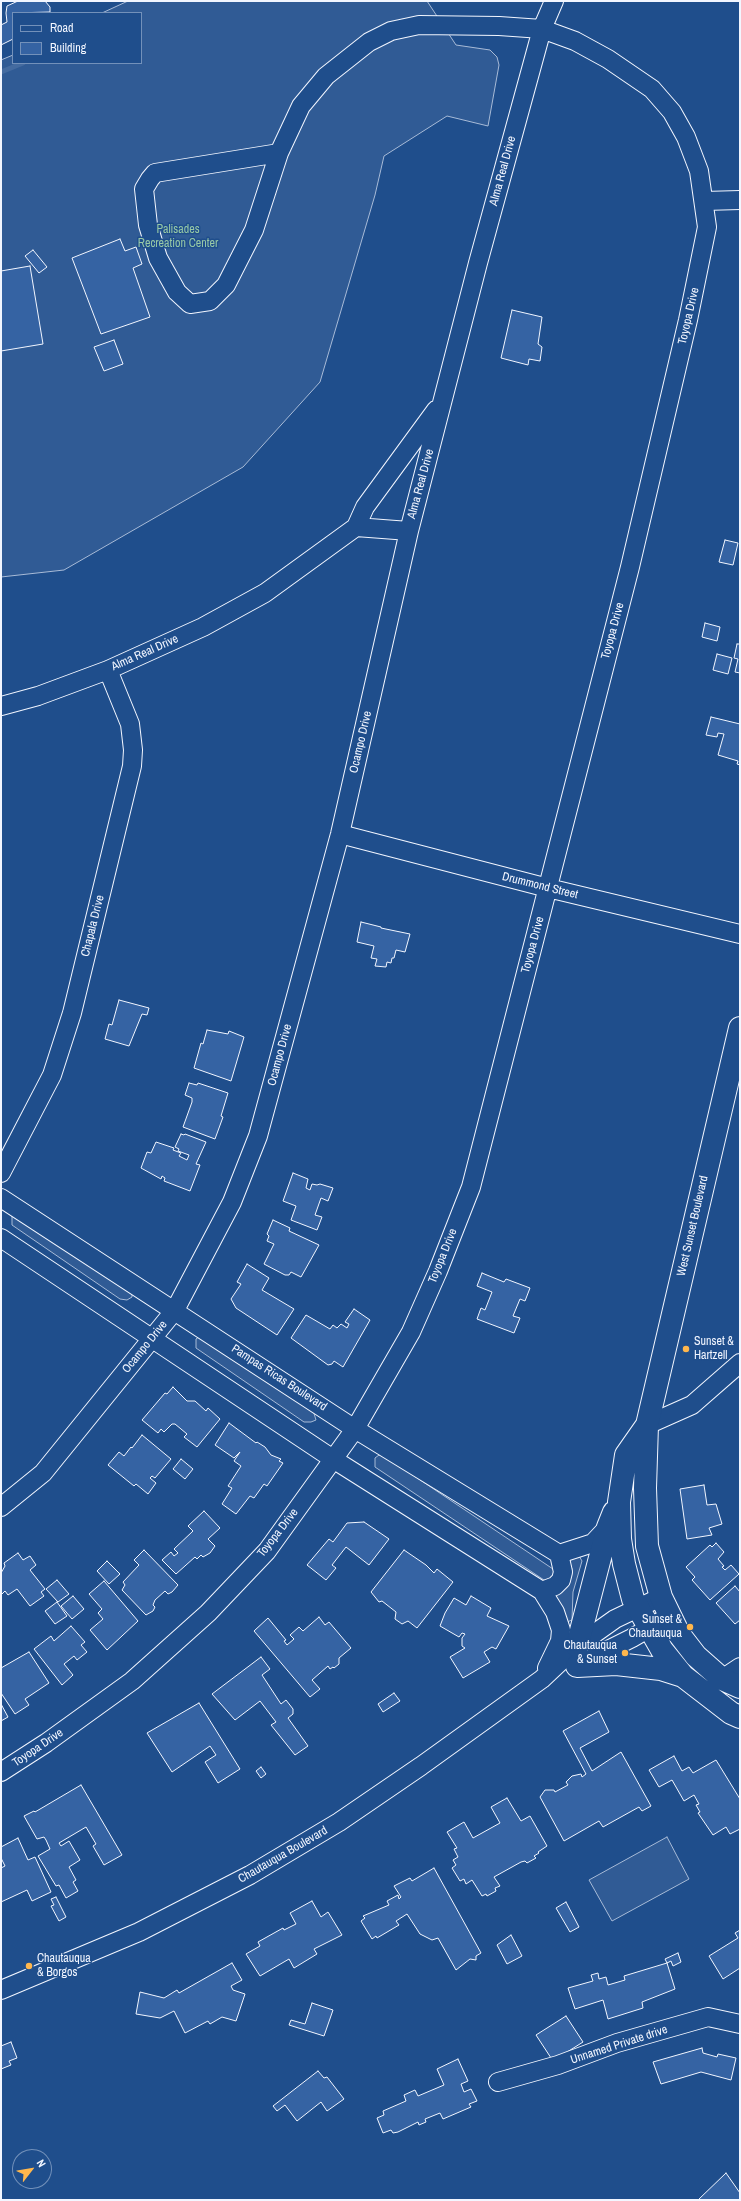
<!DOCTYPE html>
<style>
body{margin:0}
#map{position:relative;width:741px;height:2201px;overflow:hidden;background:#1f4e8c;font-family:"Archivo Narrow",sans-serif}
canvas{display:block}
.frame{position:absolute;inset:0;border:2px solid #f2f6ff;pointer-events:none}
.legend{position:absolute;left:12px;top:12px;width:130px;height:52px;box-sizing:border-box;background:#1f4e8c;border:1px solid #7391ba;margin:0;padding:5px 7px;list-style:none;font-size:12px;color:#f2f6ff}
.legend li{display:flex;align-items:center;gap:8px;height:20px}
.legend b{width:20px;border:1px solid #7391ba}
.north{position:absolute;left:12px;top:2149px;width:40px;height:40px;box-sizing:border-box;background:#1f4e8c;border:1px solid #7391ba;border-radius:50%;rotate:59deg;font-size:11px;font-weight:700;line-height:16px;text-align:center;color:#f2f6ff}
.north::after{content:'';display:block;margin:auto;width:14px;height:18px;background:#ffb74d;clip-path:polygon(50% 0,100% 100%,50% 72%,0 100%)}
</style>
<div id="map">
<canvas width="741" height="2201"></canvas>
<div class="frame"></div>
<ul class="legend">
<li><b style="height:5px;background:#1f4e8c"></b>Road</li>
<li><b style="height:11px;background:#3563a3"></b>Building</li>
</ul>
<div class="north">N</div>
</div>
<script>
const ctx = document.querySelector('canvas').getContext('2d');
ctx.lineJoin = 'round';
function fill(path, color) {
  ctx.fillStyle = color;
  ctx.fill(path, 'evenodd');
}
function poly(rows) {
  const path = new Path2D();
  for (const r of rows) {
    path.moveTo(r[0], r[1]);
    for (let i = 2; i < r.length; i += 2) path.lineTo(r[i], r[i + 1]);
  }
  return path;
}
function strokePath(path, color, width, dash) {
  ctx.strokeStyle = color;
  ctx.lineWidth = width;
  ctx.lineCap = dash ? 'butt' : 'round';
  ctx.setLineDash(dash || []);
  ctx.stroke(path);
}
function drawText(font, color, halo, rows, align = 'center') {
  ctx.font = font + ' "Archivo Narrow",sans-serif';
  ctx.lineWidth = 3;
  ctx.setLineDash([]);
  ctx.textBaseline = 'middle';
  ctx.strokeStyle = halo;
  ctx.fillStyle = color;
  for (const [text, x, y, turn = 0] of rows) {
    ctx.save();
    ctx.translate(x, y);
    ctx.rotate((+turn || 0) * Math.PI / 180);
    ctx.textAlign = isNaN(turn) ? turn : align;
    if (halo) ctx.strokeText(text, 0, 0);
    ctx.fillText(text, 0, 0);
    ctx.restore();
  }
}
const built = poly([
 [128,1,427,1,456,45,490,50,497,57,499,65,488,126,447,116,384,156,375,195,320,382,243,467,64,570,1,577,1,60,13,55,13,63,141,63,141,13,102,13,128,1],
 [15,1213,132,1292,132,1297,127,1300,120,1299,12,1225,12,1216,15,1213],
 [200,1336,313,1410,316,1420,311,1422,304,1422,196,1348,196,1339,200,1336],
 [379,1455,383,1455,553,1569,555,1573,550,1581,544,1580,375,1467,375,1458,379,1455],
 [578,1554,582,1561,573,1592,572,1620,567,1622,553,1597,560,1593,570,1577,572,1569,568,1557,578,1554],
 [667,1837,689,1879,612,1921,589,1880,667,1837]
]);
fill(built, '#305b95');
strokePath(built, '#a8bbd7', 1);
strokePath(poly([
 [1,72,23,63]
]), '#446ba0', 5);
const building = poly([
 [18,1,45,1,50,7,50,12,13,13,13,39,1,45,1,25,7,22,6,13,7,6,18,1],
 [120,239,125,251,136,247,142,264,133,268,150,317,101,334,72,258,120,239],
 [33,250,47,267,39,273,25,256,33,250],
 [30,266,43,344,1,351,1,271,30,266],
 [512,310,542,317,538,344,542,347,540,361,529,359,528,365,501,358,512,310],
 [114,340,123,364,104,371,94,347,114,340],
 [725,540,738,543,733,565,719,562,725,540],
 [705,623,720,627,717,641,702,637,705,623],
 [737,644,740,644,740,673,735,672,738,659,734,658,737,644],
 [717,654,732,658,728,674,713,670,717,654],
 [711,717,740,724,740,765,737,764,738,761,718,755,724,734,718,733,717,737,706,735,711,717],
 [361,922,381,927,381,928,410,934,405,952,396,950,394,958,392,958,391,963,387,962,386,967,375,966,377,959,371,958,374,946,357,942,361,922],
 [119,1000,149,1008,147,1015,142,1014,129,1046,105,1039,109,1024,112,1025,119,1000],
 [207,1030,228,1034,229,1031,244,1037,231,1081,194,1068,201,1043,203,1044,207,1030],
 [189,1083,197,1085,198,1083,228,1093,221,1116,223,1117,215,1139,183,1127,192,1102,192,1098,185,1095,189,1083],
 [181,1134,184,1135,185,1134,206,1142,196,1164,200,1165,190,1191,164,1181,165,1178,162,1176,161,1179,141,1168,147,1152,151,1153,156,1142,174,1148,173,1150,181,1153,179,1156,187,1160,189,1155,178,1151,179,1149,175,1147,181,1134],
 [293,1173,308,1179,306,1188,310,1190,312,1184,317,1185,320,1184,333,1188,328,1201,321,1198,315,1215,322,1217,317,1230,291,1220,296,1206,283,1201,293,1173],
 [273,1220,290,1228,289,1231,319,1245,301,1277,291,1272,289,1275,285,1275,264,1264,274,1244,267,1241,269,1236,267,1234,273,1220],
 [247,1264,269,1278,262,1290,294,1309,277,1335,236,1308,231,1299,241,1284,237,1282,247,1264],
 [482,1273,504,1282,506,1279,530,1288,525,1301,520,1299,513,1316,520,1318,514,1333,477,1319,481,1308,485,1310,492,1292,477,1286,482,1273],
 [354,1309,370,1320,343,1367,334,1361,332,1364,328,1365,291,1338,306,1315,330,1329,333,1325,337,1328,341,1324,347,1328,349,1324,345,1322,354,1309],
 [173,1387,187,1401,195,1401,206,1411,208,1408,220,1419,197,1447,184,1437,187,1434,175,1424,172,1424,164,1432,161,1429,158,1433,142,1420,165,1393,167,1394,173,1387],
 [229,1423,256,1443,257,1442,265,1447,271,1455,281,1459,279,1461,283,1463,267,1486,264,1484,254,1498,250,1496,236,1514,222,1504,232,1488,228,1486,241,1466,234,1461,240,1452,234,1458,215,1445,229,1423],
 [142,1435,171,1459,155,1478,152,1476,150,1478,156,1483,148,1494,136,1484,134,1486,108,1465,119,1452,124,1456,131,1447,132,1448,142,1435],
 [181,1459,193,1469,185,1479,173,1469,181,1459],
 [704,1485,707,1505,716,1504,722,1524,709,1528,712,1535,687,1539,680,1489,704,1485],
 [204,1511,220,1528,208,1539,215,1546,210,1553,203,1557,201,1555,197,1559,195,1557,176,1574,162,1560,171,1552,174,1556,178,1553,174,1549,193,1531,188,1526,204,1511],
 [364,1522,389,1539,369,1565,346,1547,332,1565,336,1568,326,1580,307,1565,329,1539,333,1542,347,1523,364,1522],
 [716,1543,724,1552,718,1559,724,1566,722,1567,725,1570,731,1565,739,1574,710,1600,692,1580,695,1577,686,1567,710,1545,712,1547,716,1543],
 [144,1550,178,1585,172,1592,168,1594,165,1591,155,1600,153,1605,155,1607,153,1611,146,1615,122,1590,125,1585,123,1582,139,1565,134,1560,144,1550],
 [404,1550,426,1565,434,1573,437,1569,453,1582,417,1628,408,1621,402,1624,395,1619,396,1612,382,1601,379,1602,371,1592,404,1550],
 [18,1553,23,1560,30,1556,36,1565,30,1570,45,1589,41,1592,44,1596,30,1606,17,1589,8,1595,5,1591,2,1594,1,1592,1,1573,5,1566,4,1563,18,1553],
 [107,1561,120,1574,109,1584,97,1571,107,1561],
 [57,1580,69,1594,58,1602,46,1589,57,1580],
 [104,1581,138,1621,107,1650,90,1630,103,1619,98,1613,102,1609,89,1594,104,1581],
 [735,1586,740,1592,740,1620,735,1624,716,1603,735,1586],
 [73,1596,84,1609,72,1619,61,1606,73,1596],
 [471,1596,491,1608,487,1616,509,1626,496,1649,492,1647,484,1652,490,1662,463,1678,450,1657,465,1648,462,1646,462,1638,465,1634,462,1633,459,1637,440,1626,445,1613,454,1598,466,1605,471,1596],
 [57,1602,67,1616,55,1624,45,1611,57,1602],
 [319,1617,325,1625,329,1622,351,1648,339,1658,339,1664,334,1668,333,1667,330,1669,328,1666,312,1680,320,1689,310,1697,254,1631,268,1618,286,1640,284,1641,287,1645,294,1639,290,1635,299,1627,303,1631,319,1617],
 [71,1626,85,1642,81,1645,87,1652,77,1660,74,1656,64,1664,73,1675,62,1685,34,1649,51,1636,54,1641,71,1626],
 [29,1652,49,1683,25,1699,29,1705,15,1714,1,1693,1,1668,29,1652],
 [261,1657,270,1669,262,1675,281,1704,286,1700,293,1709,293,1714,288,1718,308,1746,295,1755,271,1725,276,1722,260,1701,235,1720,212,1694,261,1657],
 [394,1693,400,1701,383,1712,378,1704,394,1693],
 [199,1703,240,1769,218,1783,205,1762,216,1755,210,1746,172,1772,147,1733,199,1703],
 [1,1704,8,1717,1,1721,1,1704],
 [599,1711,609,1732,580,1748,592,1771,621,1752,651,1806,642,1811,639,1807,603,1827,599,1821,564,1841,540,1797,545,1790,554,1790,555,1792,568,1785,566,1782,572,1776,581,1774,582,1777,586,1774,563,1731,599,1711],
 [674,1756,682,1771,689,1767,693,1773,716,1760,740,1799,740,1829,730,1834,726,1827,713,1835,698,1813,700,1812,696,1805,699,1804,694,1795,684,1801,672,1780,659,1787,649,1770,674,1756],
 [261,1767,266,1774,261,1778,256,1771,261,1767],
 [81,1785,122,1855,104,1865,93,1846,96,1844,86,1827,59,1843,61,1846,69,1841,80,1860,69,1867,76,1880,73,1882,78,1891,66,1898,59,1885,56,1886,38,1856,50,1849,46,1840,44,1837,37,1839,24,1816,34,1811,35,1812,81,1785],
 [507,1798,521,1821,530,1816,547,1846,538,1852,539,1853,534,1856,536,1858,527,1863,525,1861,521,1862,494,1877,500,1886,495,1888,496,1891,487,1896,486,1894,482,1896,472,1880,466,1884,464,1879,460,1881,452,1868,456,1865,453,1860,458,1857,454,1849,457,1848,447,1832,464,1822,473,1838,500,1823,491,1807,507,1798],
 [18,1838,28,1860,35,1857,51,1892,32,1901,27,1890,1,1902,1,1868,5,1866,1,1858,1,1847,18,1838],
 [434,1868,481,1953,476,1956,476,1960,470,1959,456,1970,438,1938,432,1940,420,1934,407,1914,396,1921,399,1925,377,1938,376,1936,372,1939,361,1921,365,1918,363,1916,389,1905,387,1901,398,1895,399,1899,401,1897,394,1886,410,1878,412,1881,434,1868],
 [56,1897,66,1917,59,1921,51,1906,54,1905,51,1899,56,1897],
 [312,1901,321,1917,328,1912,342,1935,314,1949,317,1954,294,1968,289,1959,260,1976,246,1954,260,1946,258,1942,283,1928,284,1930,296,1924,290,1913,312,1901],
 [566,1902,579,1927,570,1932,556,1908,566,1902],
 [740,1930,740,1968,723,1979,709,1956,738,1938,735,1933,740,1930],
 [511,1935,522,1956,507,1964,497,1945,511,1935],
 [678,1953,681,1962,673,1966,671,1961,667,1963,665,1959,678,1953],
 [232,1963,242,1980,231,1986,233,1990,245,1994,236,2021,222,2017,210,2024,208,2021,185,2033,174,2011,160,2018,136,2014,140,1992,164,1998,177,1990,179,1993,232,1963],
 [667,1963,675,1989,642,2002,643,2008,608,2019,603,2000,575,2009,568,1988,593,1981,591,1975,598,1973,599,1979,606,1977,608,1985,625,1980,624,1976,667,1963],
 [312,2003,333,2010,324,2036,289,2025,291,2020,305,2024,312,2003],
 [566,2016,583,2042,553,2061,536,2035,566,2016],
 [11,2042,17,2058,9,2061,11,2065,1,2069,1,2046,11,2042],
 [702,2048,703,2053,717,2057,718,2054,736,2058,731,2080,701,2072,661,2084,653,2062,702,2048],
 [458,2059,468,2081,461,2084,464,2092,471,2089,477,2101,469,2104,471,2107,443,2119,440,2113,425,2119,426,2122,419,2125,418,2122,398,2132,393,2133,391,2130,383,2133,377,2118,384,2115,383,2111,406,2101,404,2095,415,2090,418,2096,444,2085,437,2069,458,2059],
 [318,2071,324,2078,327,2077,344,2099,327,2111,321,2102,297,2121,285,2105,277,2111,273,2106,318,2071],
 [726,2173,740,2193,740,2200,698,2200,726,2173]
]);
fill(building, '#3563a3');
strokePath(building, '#f2f6ff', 1);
const minor = poly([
 [704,201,740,200],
 [356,527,365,507,436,410],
 [1,706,38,696,108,670,203,627,265,593,356,527,409,531,478,263,542,29,554,1],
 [340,834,548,888,740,934],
 [1,1173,52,1075,72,1013,132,766,133,750,130,724,108,670],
 [1,1198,355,1429,559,1554,563,1572,561,1580,555,1586,542,1591],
 [1,1238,333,1459,542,1591,555,1612,561,1630,560,1641,547,1668],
 [647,1425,692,1405,740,1363],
 [1,1507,43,1473,175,1310,232,1202,258,1136,340,834,409,531],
 [559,1554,593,1543,608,1527],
 [580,1664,632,1638,670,1616],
 [722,1679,740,1667],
 [1,1772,46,1743,132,1681,208,1613,267,1551,355,1429,411,1332,438,1271,471,1187,630,567,688,320,707,227,699,171,686,137,672,112,652,89,608,59,575,41,542,29,499,26,419,25,391,31,369,42,326,76,301,106,279,153,254,230,226,285,210,301,190,304,177,292,158,258,148,225,144,189,150,179,155,173,279,153],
 [1,1990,139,1932,250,1875,339,1822,421,1766,542,1679,577,1646,615,1619,661,1597],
 [498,2082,558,2065,617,2043,708,2017,740,2024]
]);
const major = poly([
 [740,1028,647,1425,645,1488,647,1546,661,1597,679,1634,696,1656,722,1679,740,1687],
 [647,1425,626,1455,619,1502,620,1539,624,1564,633,1599,662,1650,683,1676,731,1713,740,1717],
 [577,1646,608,1527,614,1512],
 [577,1666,616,1664,661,1669,683,1676]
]);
strokePath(minor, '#f2f6ff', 20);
strokePath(major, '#f2f6ff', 24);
strokePath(minor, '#1f4e8c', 18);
strokePath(major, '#1f4e8c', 22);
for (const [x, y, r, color] of [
 [686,1349,4,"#ffb74d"],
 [690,1627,4,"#ffb74d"],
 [625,1653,4,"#ffb74d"],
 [29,1966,4,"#ffb74d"]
]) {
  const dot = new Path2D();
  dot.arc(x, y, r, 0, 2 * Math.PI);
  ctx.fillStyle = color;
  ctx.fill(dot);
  strokePath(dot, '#1f4e8c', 1.5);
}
drawText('12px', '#f2f6ff', '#1f4e8c', [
 ["Alma Real Drive",503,171,-75],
 ["Toyopa Drive",689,316,-77],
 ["Alma Real Drive",421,484,-75],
 ["Toyopa Drive",613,631,-75],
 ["Alma Real Drive",145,653,-24],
 ["Ocampo Drive",361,742,-77],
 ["Drummond Street",540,886,14],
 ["Chapala Drive",93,926,-76],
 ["Toyopa Drive",533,945,-75],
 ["Ocampo Drive",280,1055,-75],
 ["West Sunset Boulevard",693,1226,-77],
 ["Toyopa Drive",443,1256,-68],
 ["Ocampo Drive",145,1347,-51],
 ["Pampas Ricas Boulevard",279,1378,33],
 ["Toyopa Drive",278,1533,-52],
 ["Toyopa Drive",38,1748,-34],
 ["Chautauqua Boulevard",283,1855,-30],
 ["Unnamed Private drive",619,2045,-18]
]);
drawText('12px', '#97c8a6', '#1f4e8c', [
 ["Palisades",178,230],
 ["Recreation Center",178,244]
]);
drawText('12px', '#f2f6ff', '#1f4e8c', [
 ["Sunset &",694,1342],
 ["Hartzell",694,1356],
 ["Sunset &",682,1620,"right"],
 ["Chautauqua",682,1634,"right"],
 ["Chautauqua",617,1646,"right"],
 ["& Sunset",617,1660,"right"],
 ["Chautauqua",37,1959],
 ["& Borgos",37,1973]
], 'left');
</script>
